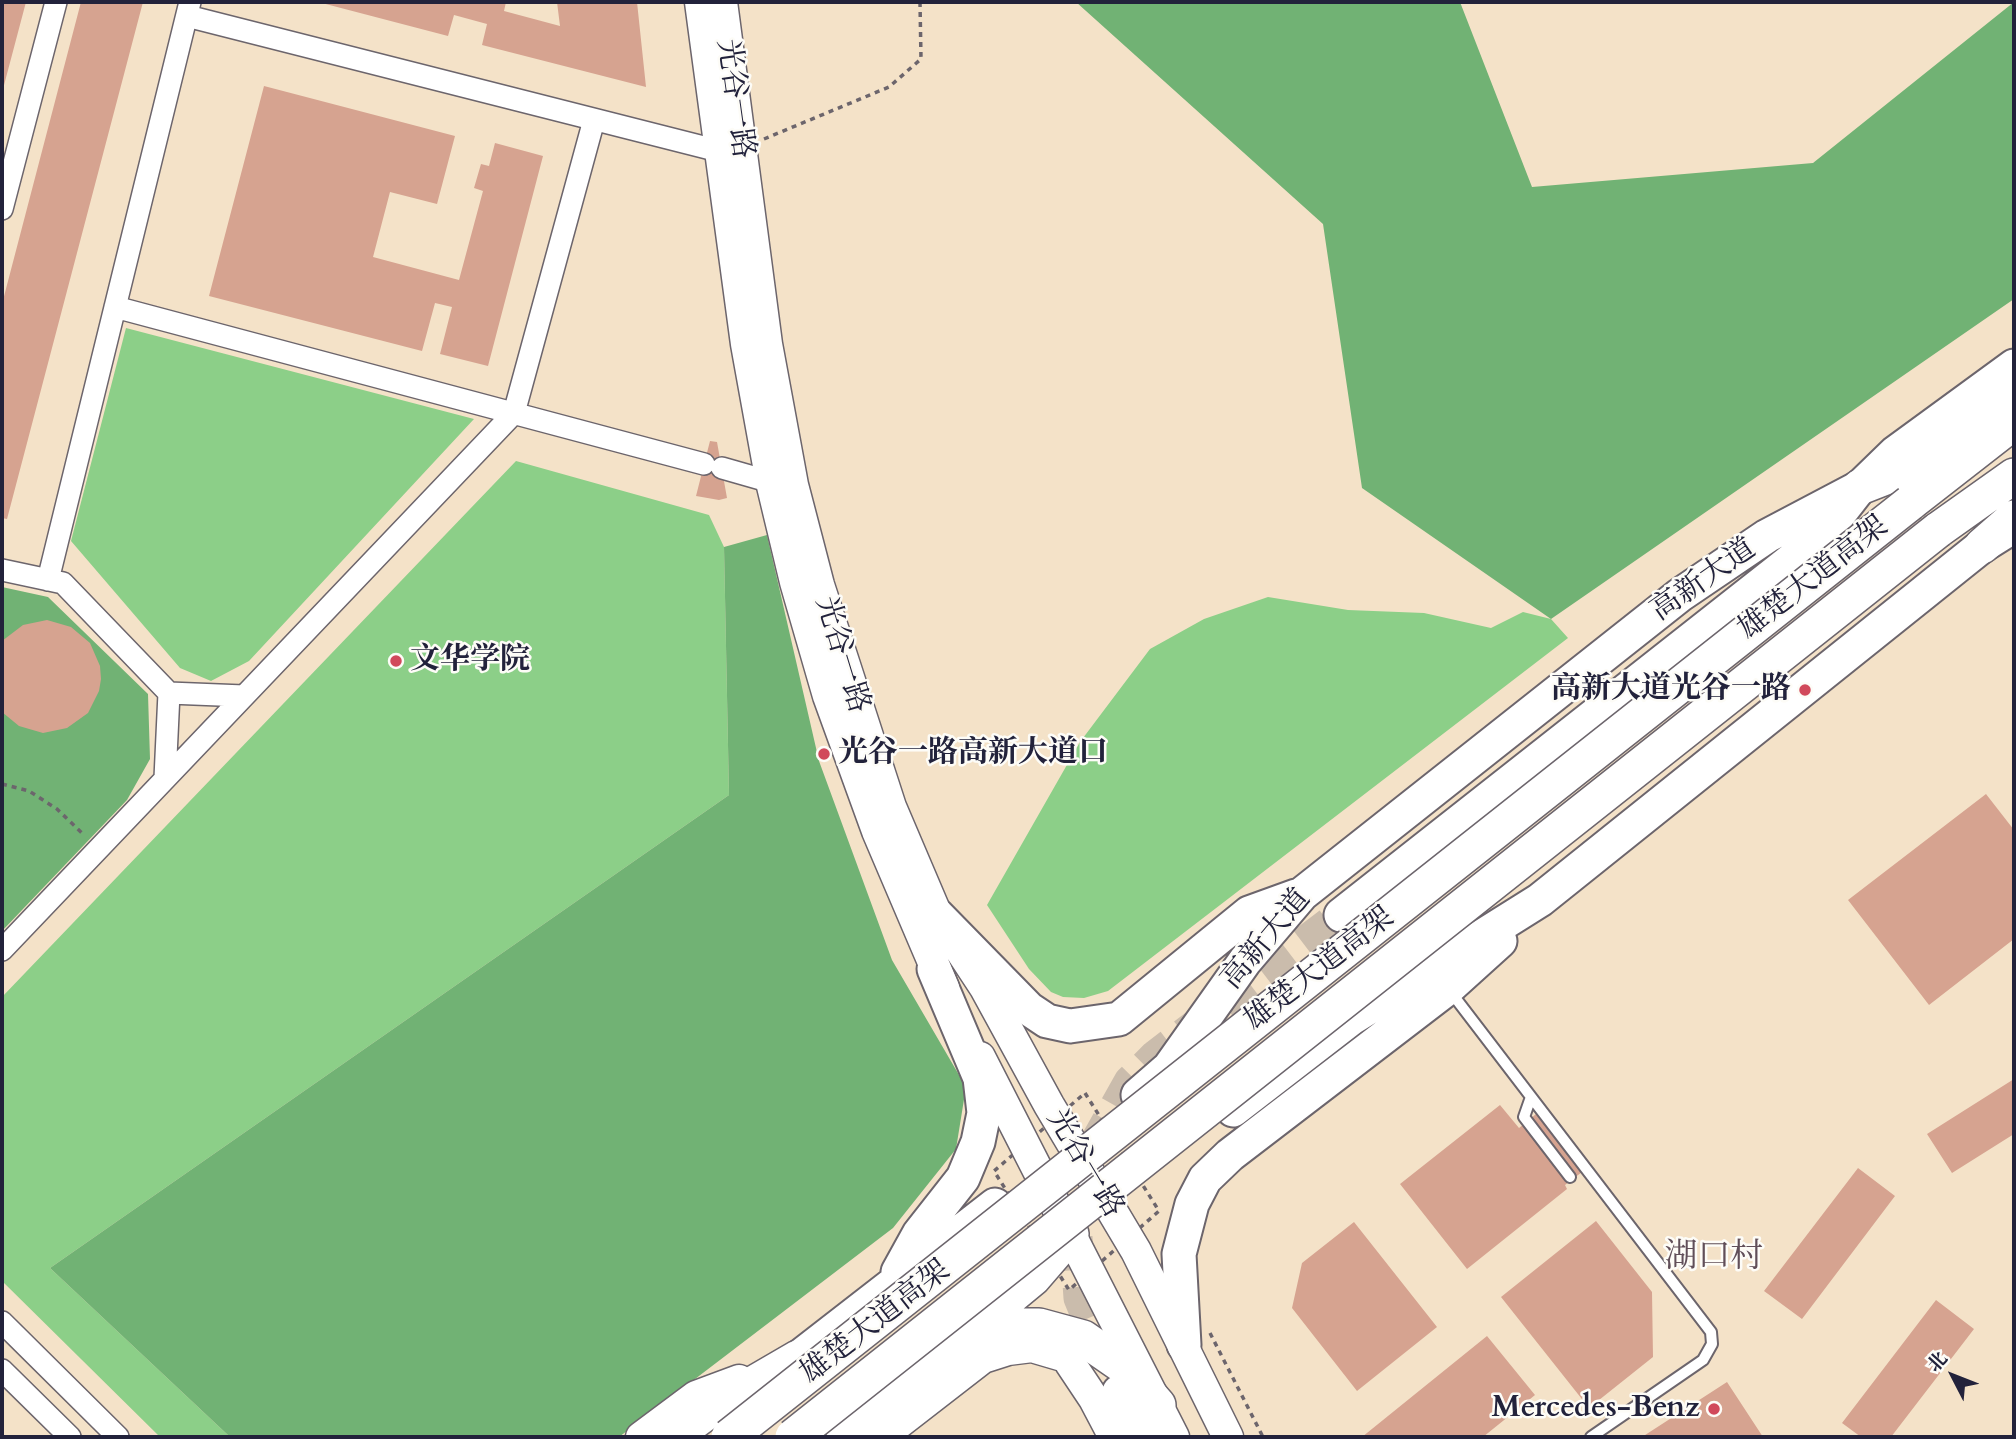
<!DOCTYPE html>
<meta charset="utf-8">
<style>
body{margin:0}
#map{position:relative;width:2016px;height:1439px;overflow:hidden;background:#f4e2c8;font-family:Cardo,"Noto Serif SC",serif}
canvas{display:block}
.frame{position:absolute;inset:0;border:4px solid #22223b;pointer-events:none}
.north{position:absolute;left:1918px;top:1341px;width:70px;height:70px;-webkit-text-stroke:5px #fdfcf7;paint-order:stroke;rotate:312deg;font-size:19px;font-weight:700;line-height:28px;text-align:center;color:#22223b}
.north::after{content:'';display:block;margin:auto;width:24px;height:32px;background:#22223b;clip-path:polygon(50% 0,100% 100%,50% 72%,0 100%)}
</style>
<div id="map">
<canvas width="2016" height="1439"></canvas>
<div class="frame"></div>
<div class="north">北</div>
</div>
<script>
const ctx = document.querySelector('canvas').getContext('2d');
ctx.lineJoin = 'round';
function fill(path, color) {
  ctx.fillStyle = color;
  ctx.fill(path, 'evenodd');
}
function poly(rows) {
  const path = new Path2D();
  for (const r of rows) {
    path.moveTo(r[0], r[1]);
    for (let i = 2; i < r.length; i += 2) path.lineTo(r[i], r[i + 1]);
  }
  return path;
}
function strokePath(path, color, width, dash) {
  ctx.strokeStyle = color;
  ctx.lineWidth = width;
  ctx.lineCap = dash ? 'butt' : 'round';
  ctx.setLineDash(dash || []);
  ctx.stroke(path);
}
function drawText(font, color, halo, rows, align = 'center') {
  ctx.font = font + ' Cardo,"Noto Serif SC",serif';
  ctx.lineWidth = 5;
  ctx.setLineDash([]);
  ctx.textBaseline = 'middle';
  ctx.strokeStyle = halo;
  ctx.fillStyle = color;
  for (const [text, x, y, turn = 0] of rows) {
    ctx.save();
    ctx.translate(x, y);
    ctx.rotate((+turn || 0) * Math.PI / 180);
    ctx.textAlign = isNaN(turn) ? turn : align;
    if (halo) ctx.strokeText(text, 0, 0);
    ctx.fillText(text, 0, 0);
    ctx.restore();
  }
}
fill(poly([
 [126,328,474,419,249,661,211,681,180,668,71,541],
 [516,461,709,515,724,547,729,795,50,1268,230,1437,160,1437,2,1281,2,997],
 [1268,597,1348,610,1424,613,1491,628,1523,612,1551,619,1568,638,1108,991,1084,998,1063,997,1051,992,1029,969,987,905,1080,742,1150,649,1204,619]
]), '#8ccf88');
fill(poly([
 [1076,2,1460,2,1532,187,1813,163,2014,2,2014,299,1551,619,1362,488,1323,224],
 [767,535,819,761,892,960,966,1087,956,1149,893,1228,619,1437,230,1437,50,1268,729,795,724,547],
 [2,587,48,597,148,694,150,759,127,800,2,931]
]), '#71b274');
fill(poly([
 [2,2,26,2,3,89,2,89],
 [81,2,143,2,7,519,2,518,2,304],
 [318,2,506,2,504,11,560,26,557,2,637,2,646,87,482,45,487,24,454,15,448,36],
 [264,86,455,136,437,204,390,192,373,257,459,280,483,191,474,188,481,164,489,166,495,143,543,156,488,366,440,354,452,307,435,303,422,351,209,296],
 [710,441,717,442,727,498,719,500,696,496],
 [47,620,71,627,90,643,100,666,101,679,99,691,88,713,67,728,43,733,19,726,2,712,2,641,23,625],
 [1986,794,2014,830,2014,939,1929,1005,1848,900],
 [2014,1079,2014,1134,1952,1173,1927,1134],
 [1500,1105,1519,1128,1536,1114,1582,1172,1565,1185,1567,1189,1467,1269,1400,1184],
 [1858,1168,1895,1196,1802,1319,1764,1291],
 [1596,1221,1652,1292,1653,1357,1589,1408,1501,1297],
 [1354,1222,1437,1327,1357,1391,1292,1308,1302,1263],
 [1936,1300,1974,1329,1891,1437,1861,1437,1842,1423],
 [1487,1336,1535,1395,1524,1404,1483,1437,1362,1437],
 [1727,1382,1763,1437,1642,1437]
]), '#d6a390');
strokePath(poly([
 [1092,1150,1130,1082,1156,1056,1341,915],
 [1076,1237,1080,1298,1107,1363]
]), '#cabcac', 33, [33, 17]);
const service = poly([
 [1450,991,1711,1332,1712,1344,1703,1360,1591,1437],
 [1531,1097,1524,1117,1570,1177]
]);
const minor = poly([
 [187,16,719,151],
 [2,209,56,2],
 [115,307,704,464],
 [722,468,771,482],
 [2,570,63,583,169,693,244,696],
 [48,580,190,2],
 [165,778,169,693],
 [2,950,514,413,594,120],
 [2,1322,118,1437],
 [2,1370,70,1437]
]);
const secondary = poly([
 [700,2,746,344,771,482,795,582,828,696,877,831,944,988],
 [722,2,767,344,793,485,819,585,891,807,937,915,985,988,1049,1105,1136,1251,1228,1437],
 [980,1057,1174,1437],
 [641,1437,696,1396,739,1380],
 [881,1437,983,1358,1008,1350,1032,1347,1066,1357,1094,1399,1114,1437]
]);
const primary = poly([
 [937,915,1029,1009,1047,1021,1070,1026,1119,1019,1249,913,1296,896],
 [1341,915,1821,537,1860,487,1895,453,2014,366],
 [1138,1095,1169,1068,1245,961,1302,894,1680,595,1767,536,1860,487],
 [1233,1110,1352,1018,1540,900,1982,546,2006,531],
 [898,1272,919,1234,963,1178,978,1142,984,1113,980,1078,934,969],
 [1184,1345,1179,1254,1192,1204,1205,1179,1230,1155,1448,988,1500,941],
 [777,1378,798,1358,995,1205],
 [1119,1392,1142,1437]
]);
const trunk = poly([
 [1860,487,1906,469,2014,389],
 [1910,503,2014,422],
 [1938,530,2014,476],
 [1982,546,2014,518],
 [970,1339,1006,1326,1039,1326,1083,1338,1125,1367,1158,1405],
 [673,1437,712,1408,798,1358],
 [844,1437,966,1341,998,1307,1033,1278,1071,1234]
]);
strokePath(service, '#6c656c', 14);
strokePath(minor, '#6c656c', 24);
strokePath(secondary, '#6c656c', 33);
strokePath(primary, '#6c656c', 37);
strokePath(trunk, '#6c656c', 38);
strokePath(poly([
 [764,139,889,87,921,59,920,2],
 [2,784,29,791,57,809,84,835],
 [1085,1093,1159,1211,1069,1290,994,1171,1085,1093],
 [1210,1333,1263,1437]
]), '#6c656c', 3.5, [5, 5]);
strokePath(service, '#fff', 10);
strokePath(minor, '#fff', 21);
strokePath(secondary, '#fff', 30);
strokePath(primary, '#fff', 33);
strokePath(trunk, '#fff', 35);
const trunkBridge = poly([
 [729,1437,1910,503],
 [793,1437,1938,530]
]);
strokePath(trunkBridge, '#6c656c', 38, []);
strokePath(trunkBridge, '#fff', 35);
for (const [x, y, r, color] of [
 [396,661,7,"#d1495b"],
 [1805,690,7,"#d1495b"],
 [824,754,7,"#d1495b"],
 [1714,1409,7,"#d1495b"]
]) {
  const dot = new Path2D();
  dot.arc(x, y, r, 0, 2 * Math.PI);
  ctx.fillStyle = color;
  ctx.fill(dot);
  strokePath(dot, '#fdfcf7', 2.5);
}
drawText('30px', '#22223b', '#fdfcf7', [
 ["光谷一路",734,99,82],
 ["雄楚大道高架",1814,579,-38],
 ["高新大道",1704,581,-35],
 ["光谷一路",841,655,73],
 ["高新大道",1267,940,-50],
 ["雄楚大道高架",1320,970,-38],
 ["光谷一路",1084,1164,59],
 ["雄楚大道高架",876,1323,-38]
]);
drawText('bold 30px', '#22223b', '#fdfcf7', [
 ["文华学院",410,661],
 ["高新大道光谷一路",1791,690,"right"],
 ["光谷一路高新大道口",838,754],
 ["Mercedes-Benz",1700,1409,"right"]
], 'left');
drawText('33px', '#614f59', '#fdfcf7', [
 ["湖口村",1714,1258]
]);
</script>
